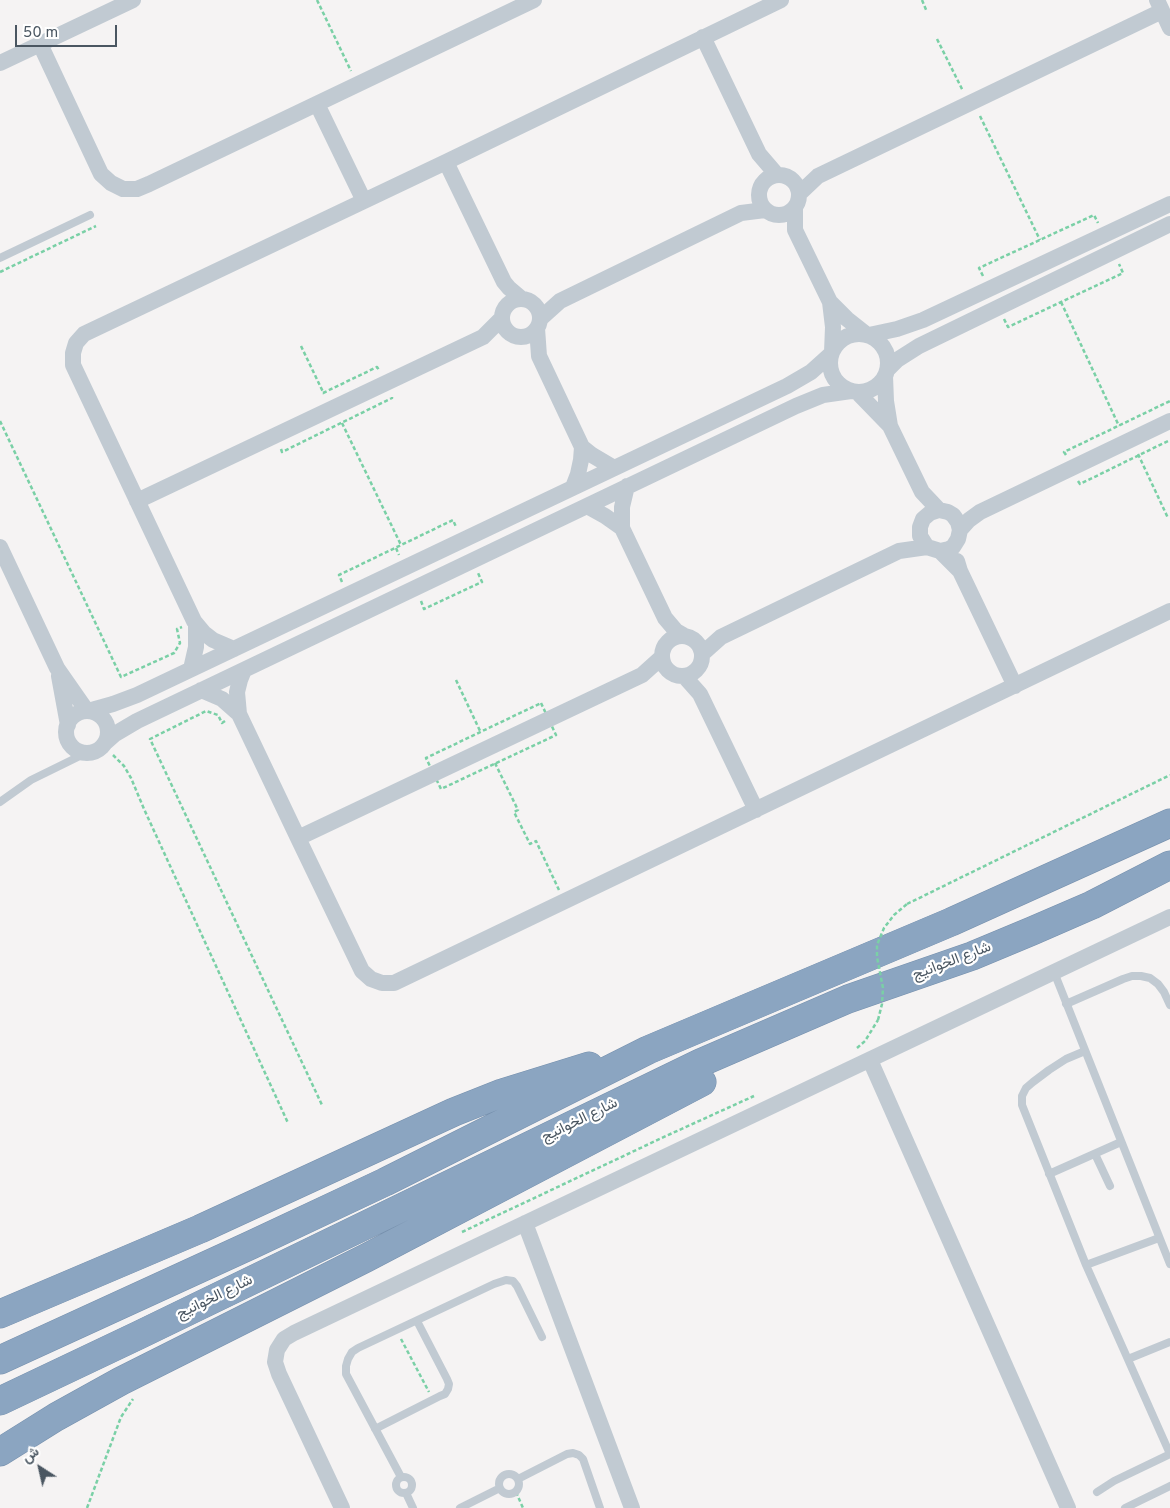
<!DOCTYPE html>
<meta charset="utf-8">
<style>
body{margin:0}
#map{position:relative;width:1170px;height:1508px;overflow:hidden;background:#f5f3f3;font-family:Overpass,Vazirmatn,sans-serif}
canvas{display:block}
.north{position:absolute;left:15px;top:1443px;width:50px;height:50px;-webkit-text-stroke:4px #fff;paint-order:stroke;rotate:325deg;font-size:14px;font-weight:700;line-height:20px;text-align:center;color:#4a5661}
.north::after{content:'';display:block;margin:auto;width:18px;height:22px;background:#4a5661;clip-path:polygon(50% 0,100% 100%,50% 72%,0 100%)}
.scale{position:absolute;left:15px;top:25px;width:102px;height:22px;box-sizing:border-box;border:2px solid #4a5661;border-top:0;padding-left:6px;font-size:15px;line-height:18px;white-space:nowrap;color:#4a5661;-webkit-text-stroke:4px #fff;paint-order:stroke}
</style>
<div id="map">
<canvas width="1170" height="1508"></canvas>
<div class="north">ش</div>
<div class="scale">50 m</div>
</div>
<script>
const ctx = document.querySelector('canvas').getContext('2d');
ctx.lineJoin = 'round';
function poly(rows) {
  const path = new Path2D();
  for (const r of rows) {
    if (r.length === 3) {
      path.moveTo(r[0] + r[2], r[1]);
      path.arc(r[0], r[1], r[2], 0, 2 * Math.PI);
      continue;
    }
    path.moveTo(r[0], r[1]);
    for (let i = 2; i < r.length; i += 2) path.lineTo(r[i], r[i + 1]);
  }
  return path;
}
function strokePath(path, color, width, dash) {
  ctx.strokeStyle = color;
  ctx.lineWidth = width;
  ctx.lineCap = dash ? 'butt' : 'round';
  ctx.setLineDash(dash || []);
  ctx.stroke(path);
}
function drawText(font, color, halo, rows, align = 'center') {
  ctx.font = font + ' Overpass,Vazirmatn,sans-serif';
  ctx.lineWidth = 4.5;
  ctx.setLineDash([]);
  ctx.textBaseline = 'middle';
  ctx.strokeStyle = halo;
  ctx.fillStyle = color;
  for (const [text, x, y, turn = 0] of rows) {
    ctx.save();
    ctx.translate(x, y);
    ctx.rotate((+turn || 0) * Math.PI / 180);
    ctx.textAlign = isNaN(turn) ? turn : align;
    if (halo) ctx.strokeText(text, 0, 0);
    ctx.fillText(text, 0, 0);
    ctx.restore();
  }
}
const highway = poly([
 [0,1314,200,1229,454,1112,502,1093,589,1066],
 [0,1360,251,1245,385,1182,648,1050,951,922,1170,823],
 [0,1401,139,1335,700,1063,848,999,972,956,1032,931,1092,905,1170,865],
 [0,1452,56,1417,121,1381,366,1258,702,1082]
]);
strokePath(highway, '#7690ad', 29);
strokePath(poly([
 [317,0,351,71],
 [922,0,927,12],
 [937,39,963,91],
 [980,116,1040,240],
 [0,272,96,226],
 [983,276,979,268,1094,215,1098,223],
 [1061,302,1119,426],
 [1004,319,1008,327,1123,273,1119,264],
 [301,346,324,394],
 [323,393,377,367,379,370],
 [0,421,121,677,174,653,180,643,177,629,182,627],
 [342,423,401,545],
 [281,449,282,452,392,398,392,397],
 [1138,454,1168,518],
 [1066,455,1064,452,1170,401],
 [1078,481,1080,484,1170,440],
 [396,548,399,555],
 [342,582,339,575,453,520,456,527],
 [421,601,424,609,482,582,478,573],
 [456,680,481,733],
 [541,703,556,735,441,789,426,758,541,703],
 [225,721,222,723,218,715,206,711,150,739,322,1105],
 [113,755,124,766,131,778,144,809,288,1123],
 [495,763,518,810,514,812,530,844,536,841,559,890],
 [907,904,1170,775],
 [857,1048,865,1041,878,1020],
 [462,1232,666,1136,754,1096],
 [401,1339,429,1392],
 [516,1492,523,1508],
 [87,1508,121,1417,133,1399]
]), '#7ad0a6', 2.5, [4, 2.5]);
strokePath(poly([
 [0,258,90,215],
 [0,802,31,780,86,753],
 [1054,972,1170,1264],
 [1066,1004,1123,979,1132,976,1141,976,1150,978,1158,984,1164,992,1170,1005],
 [1085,1051,1066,1059,1049,1070,1033,1082,1026,1088,1022,1096,1022,1105,1086,1265,1170,1454],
 [1095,1154,1110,1186],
 [1049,1174,1121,1142],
 [1086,1265,1159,1238],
 [1128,1359,1170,1342],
 [375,1429,440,1396,445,1394,448,1389,449,1384,447,1379,417,1321],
 [509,1484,10],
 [404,1485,8],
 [401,1477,346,1374,346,1366,348,1359,352,1352,358,1348,494,1284,506,1280,513,1281,517,1286,542,1337],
 [518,1479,567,1454,573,1453,579,1455,583,1459,600,1508],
 [1097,1492,1114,1481,1170,1454],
 [406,1493,413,1508],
 [460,1508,500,1488],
 [1125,1508,1170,1486]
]), '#c1cad2', 8);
strokePath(poly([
 [1157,0,1170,28],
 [703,37,759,154,777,175],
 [40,44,101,174,111,183,123,189,137,189,149,184,534,0],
 [0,63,133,0],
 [317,104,364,201],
 [446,162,504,282,509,288,522,299],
 [779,195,20],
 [799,194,818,176,1162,11],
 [795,207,795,230,830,302,847,319,866,334],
 [521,318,19],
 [830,302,833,327,832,352],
 [540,319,560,301,741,213,765,210],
 [537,328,539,356,582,447,592,455,614,468],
 [859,363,29],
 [869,335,897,329,923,320,1170,204],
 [888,369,897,360,919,346,1170,224],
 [885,376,886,401,890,426,922,492,939,510],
 [857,392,890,426],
 [627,486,622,507,622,528,665,618,676,631,683,635],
 [573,487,578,474,581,460,582,447],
 [137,501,483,337,501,319],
 [587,506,605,516,622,528],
 [960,530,969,520,980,512,1170,421],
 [0,547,57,668,87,711],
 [940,551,949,549,953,547,958,539,960,530,958,522,953,515,948,512,939,510,930,513,923,519,920,527,920,536,927,547,940,551,960,571],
 [957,561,960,571,1015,686],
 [682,656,20],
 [234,649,213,640,204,633,194,621,73,365,73,353,76,343,84,334,446,162,781,0],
 [702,654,721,637,899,551,927,547],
 [191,669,196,647,196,625],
 [244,670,240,680,237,692,239,714,298,838,362,971,371,979,382,983,394,983,1170,611],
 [59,676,68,725],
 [684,676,700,694,756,810],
 [201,690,222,699,239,714],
 [88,711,113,704,137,695,787,386,811,372,831,354],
 [87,732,21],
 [106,742,115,734,137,721,796,406,823,395,851,391],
 [298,838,642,675,662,657],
 [870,1060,1068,1508],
 [525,1223,632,1508],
 [342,1508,279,1374,275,1362,277,1350,284,1339,294,1333,1170,917]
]), '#c1cad2', 16);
strokePath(highway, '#8ba5c1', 28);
strokePath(poly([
 [878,1020,882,1004,883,988,877,957,877,945,884,928,894,915,907,904]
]), '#7ad0a6', 2.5, [4, 2.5]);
drawText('15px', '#4a5661', '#fff', [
 ["شارع الخوانيج",952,962,-21],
 ["شارع الخوانيج",580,1121,-26],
 ["شارع الخوانيج",215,1298,-26]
]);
</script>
